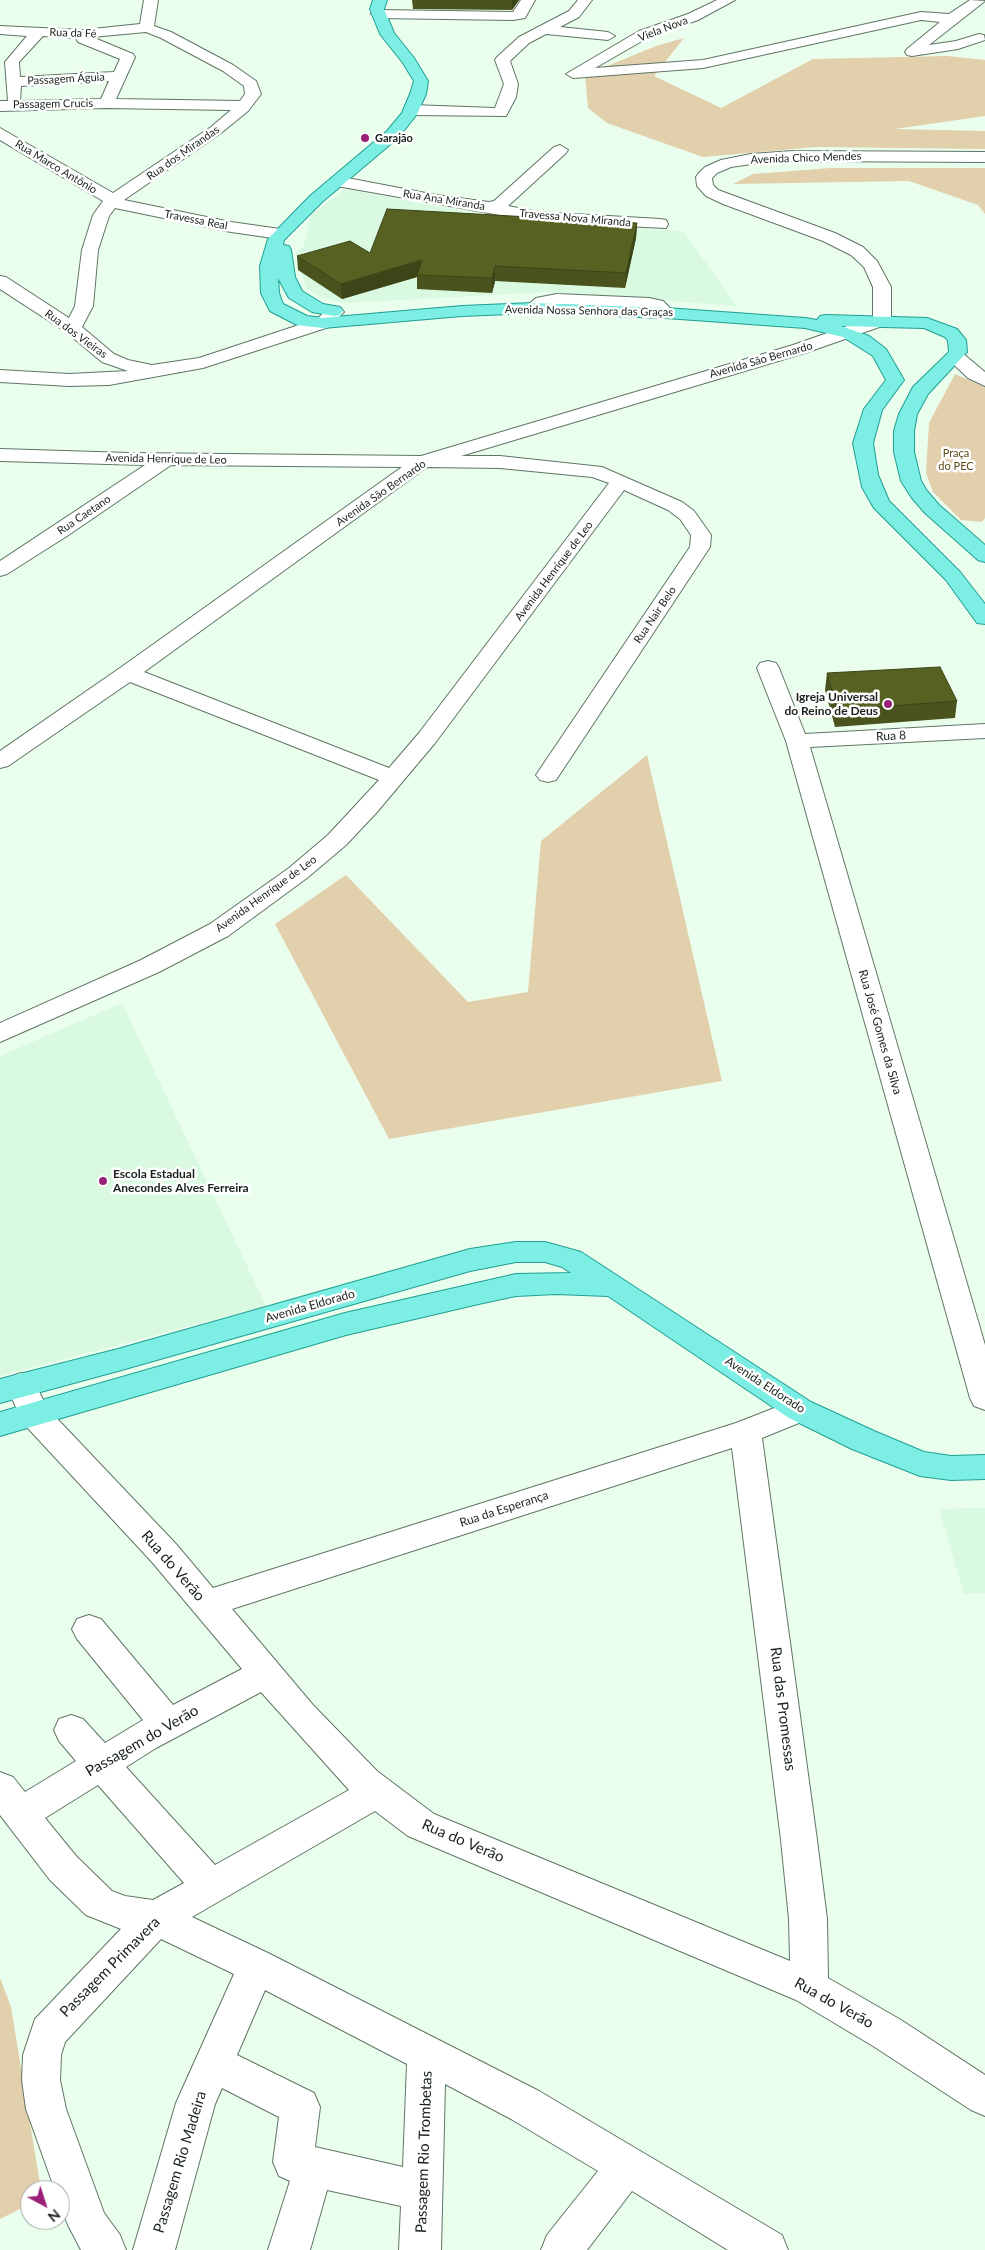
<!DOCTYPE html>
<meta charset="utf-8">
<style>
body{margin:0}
#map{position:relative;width:985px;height:2250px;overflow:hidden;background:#eafeee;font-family:Lato,sans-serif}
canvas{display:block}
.north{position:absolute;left:20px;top:2180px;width:50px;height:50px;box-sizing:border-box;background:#fff;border:1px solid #a3a7a4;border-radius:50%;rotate:140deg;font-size:14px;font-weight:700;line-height:20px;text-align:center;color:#19221b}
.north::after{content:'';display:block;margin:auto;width:18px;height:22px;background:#9a2078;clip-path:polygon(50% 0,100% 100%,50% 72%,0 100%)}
</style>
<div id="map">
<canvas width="985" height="2250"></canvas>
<div class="north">N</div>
</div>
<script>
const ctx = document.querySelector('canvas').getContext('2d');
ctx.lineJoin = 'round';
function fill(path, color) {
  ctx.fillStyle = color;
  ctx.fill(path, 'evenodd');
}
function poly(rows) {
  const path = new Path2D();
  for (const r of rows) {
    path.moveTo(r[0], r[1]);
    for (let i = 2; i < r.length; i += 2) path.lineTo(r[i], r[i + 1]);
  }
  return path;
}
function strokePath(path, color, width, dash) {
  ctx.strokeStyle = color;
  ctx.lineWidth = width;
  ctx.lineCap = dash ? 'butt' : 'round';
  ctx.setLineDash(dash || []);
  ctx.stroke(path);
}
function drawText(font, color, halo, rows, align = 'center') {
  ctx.font = font + ' Lato,sans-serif';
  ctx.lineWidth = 5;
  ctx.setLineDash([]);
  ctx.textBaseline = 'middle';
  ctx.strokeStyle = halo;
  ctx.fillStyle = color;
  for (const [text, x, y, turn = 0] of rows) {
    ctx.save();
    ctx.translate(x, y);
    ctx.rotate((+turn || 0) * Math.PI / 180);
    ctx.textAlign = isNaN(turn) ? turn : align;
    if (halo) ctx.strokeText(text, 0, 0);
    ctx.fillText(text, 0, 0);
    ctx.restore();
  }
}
fill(poly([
 [345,189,514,221,683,231,737,306,548,292,345,303,319,296,306,288,296,253,303,247,311,215],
 [122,1003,266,1306,0,1376,0,1056],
 [985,1508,985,1593,964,1594,939,1509]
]), '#d9f9e0');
fill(poly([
 [684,38,654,76,721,108,813,59,947,56,985,60,985,116,895,129,985,131,985,149,817,147,703,157,607,123,588,108,585,75,656,46],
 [830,168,985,168,985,214,978,205,909,181,733,184,753,174],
 [955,374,985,387,985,518,982,522,961,520,933,492,926,473,929,423],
 [647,755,722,1081,389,1139,275,924,346,875,468,1002,528,992,541,841],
 [0,1978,11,2007,41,2190,30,2190,30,2204,0,2219]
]), '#e2cfab');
const minor = poly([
 [144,0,158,0,154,26,171,32,233,65,256,81,261,94,248,111,221,133,124,200,231,222,280,229,286,230,288,234,286,238,280,239,231,232,115,208,109,216,98,250,93,306,82,327,114,354,128,360,152,365,199,358,317,319,329,308,341,308,344,312,329,327,203,368,109,385,69,386,0,382,0,370,69,374,128,371,102,362,66,332,0,289,0,276,6,277,69,318,75,306,82,250,93,215,103,201,0,140,0,128,113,193,211,127,231,110,106,108,0,111,0,101,8,101,5,62,27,36,0,34,0,26,83,30,140,24,144,0],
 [146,32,161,38,223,71,244,86,245,94,240,101,116,99,135,57,133,54,92,37,146,32],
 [43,36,76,38,78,42,120,59,114,72,20,77,19,62,43,36],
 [109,81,101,99,20,101,21,86,109,81],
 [521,0,535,0,525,18,513,20,378,18,371,14,378,10,513,12,521,0],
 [578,0,592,0,579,17,560,27,608,32,615,36,608,40,546,34,529,43,510,61,518,84,516,97,506,116,411,115,403,110,411,105,495,108,504,84,495,60,497,57,519,37,569,11,578,0],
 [717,0,735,0,698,20,649,37,595,68,703,60,921,12,949,14,970,0,985,1,929,45,956,41,979,34,984,35,985,40,958,49,912,56,907,55,905,52,907,49,940,22,921,20,703,68,573,78,566,74,639,31,688,14,717,0],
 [560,145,568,150,566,153,508,206,539,212,660,219,666,220,668,224,666,228,539,222,337,186,329,181,337,176,436,195,489,202,494,201,554,147,560,145],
 [793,151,985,152,985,162,793,161,751,164,731,167,717,173,712,178,713,185,718,190,835,233,863,247,877,261,891,287,891,320,888,324,805,353,461,456,500,456,602,467,682,502,694,511,711,535,710,547,556,780,548,782,540,780,536,775,690,547,691,535,680,519,668,510,624,490,435,743,377,812,346,845,307,878,228,936,159,972,0,1042,0,1023,141,960,210,924,289,868,328,835,379,780,130,682,8,766,0,768,0,751,120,668,402,467,171,465,67,536,7,574,0,576,0,561,145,465,0,461,0,449,129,453,421,456,793,345,873,317,873,287,864,267,851,255,823,241,723,204,706,196,697,186,696,177,698,174,705,167,721,160,751,154,793,151],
 [427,467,500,468,592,477,609,483,419,733,389,768,144,672,427,467],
 [557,294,649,298,663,301,675,313,672,317,666,318,660,317,649,308,557,304,533,313,527,312,524,308,536,298,557,294],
 [955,351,961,352,985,372,985,386,968,378,949,360,946,356,949,352,955,351],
 [768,661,776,663,779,668,805,734,985,724,985,738,810,747,985,1345,985,1410,974,1406,970,1398,786,741,757,668,760,663,768,661],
 [21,1373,32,1377,47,1408,176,1544,213,1588,736,1423,800,1398,811,1402,815,1410,811,1418,762,1438,817,1840,827,1919,828,1978,901,2020,985,2075,985,2116,971,2110,873,2046,796,2000,408,1836,375,1811,192,1917,270,1954,539,2091,782,2235,788,2250,728,2250,632,2191,587,2250,541,2250,547,2235,598,2171,511,2119,445,2084,441,2250,399,2250,401,2206,327,2190,310,2250,268,2250,290,2181,279,2176,273,2162,279,2117,222,2088,215,2104,175,2250,133,2250,176,2103,234,1974,161,1939,65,2042,61,2055,60,2080,66,2109,104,2213,120,2235,126,2250,81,2250,68,2225,60,2204,60,2190,55,2190,26,2109,22,2080,23,2055,35,2019,121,1929,86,1915,50,1880,0,1815,0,1772,13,1777,25,1792,76,1761,59,1741,54,1730,59,1719,71,1715,83,1719,105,1743,143,1720,77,1639,72,1629,77,1619,89,1615,101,1619,173,1705,242,1669,152,1562,23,1423,6,1385,10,1377,21,1373],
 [732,1448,781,1840,789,1919,790,1961,434,1814,377,1771,313,1705,232,1609,732,1448],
 [261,1692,349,1790,215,1865,126,1767,156,1748,261,1692],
 [98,1785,184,1883,153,1900,125,1896,112,1891,76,1856,45,1818,98,1785],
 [265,1990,407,2064,403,2167,315,2147,320,2107,314,2093,237,2055,265,1990]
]);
const major = poly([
 [373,0,387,0,384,9,394,33,414,58,428,81,426,94,417,114,399,137,322,202,284,240,283,245,289,246,291,250,295,277,302,291,323,304,340,307,343,311,340,315,334,316,312,312,289,298,278,278,279,293,283,304,307,316,323,318,462,306,533,303,666,308,805,318,817,320,820,316,826,315,927,318,957,329,966,340,967,352,928,394,917,414,914,431,914,452,921,481,927,491,939,505,985,545,985,562,978,560,925,513,912,498,901,481,894,452,894,431,899,414,913,387,949,352,948,341,945,337,924,328,841,326,869,336,886,349,904,380,882,410,873,443,878,475,889,501,960,572,985,604,985,624,977,623,946,580,874,508,862,487,853,443,864,409,886,380,873,356,843,337,805,328,666,318,533,313,462,316,323,328,297,325,270,311,261,293,260,266,268,239,310,196,387,131,402,113,410,94,414,81,403,63,380,34,370,9,373,0],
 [516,1242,545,1242,581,1252,811,1402,874,1431,924,1452,951,1456,985,1455,985,1479,951,1480,920,1476,852,1449,789,1418,608,1296,556,1294,516,1296,483,1303,346,1335,0,1436,0,1412,345,1313,516,1274,571,1273,562,1267,545,1262,516,1262,470,1271,118,1371,0,1403,0,1379,118,1349,470,1249,516,1242]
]);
strokePath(minor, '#607565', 2);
strokePath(major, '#219f92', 2);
fill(minor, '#fff');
fill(major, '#7ceee4');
fill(poly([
 [412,0,519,0,512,10,413,9],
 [637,223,636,238,625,288,495,281,492,293,417,289,417,277,342,299,298,270,297,256,370,253],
 [827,673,957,701,955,718,835,727,825,690]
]), '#4a531d');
fill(poly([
 [512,0,519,0,512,10],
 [637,223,636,238,625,288,626,273],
 [422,260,417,277,342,299,341,284],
 [495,266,495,281,492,293,492,278]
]), '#3c4418');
const building = poly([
 [387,209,637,223,626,273,495,266,492,278,417,275,422,260,341,284,297,256,350,241,370,253,387,209],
 [940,667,957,701,837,710,827,673,940,667]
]);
fill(building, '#566122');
strokePath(building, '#3c4418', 1);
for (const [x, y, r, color] of [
 [365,138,5,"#9a2078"],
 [888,704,5,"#9a2078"],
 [103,1181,5,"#9a2078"]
]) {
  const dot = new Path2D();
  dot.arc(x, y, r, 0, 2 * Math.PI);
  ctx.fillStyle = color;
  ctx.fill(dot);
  strokePath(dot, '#fff', 2);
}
drawText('11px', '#19221b', '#fff', [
 ["Viela Nova",663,29,-21],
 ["Rua da Fé",73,33,2],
 ["Passagem Águia",66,79,-3],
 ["Passagem Crucis",53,104,-1],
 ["Rua dos Mirandas",183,153,-35],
 ["Avenida Chico Mendes",806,158,-2],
 ["Rua Marco Antônio",56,167,31],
 ["Rua Ana Miranda",444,200,9],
 ["Travessa Nova Miranda",575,218,5],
 ["Travessa Real",196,220,11],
 ["Avenida Nossa Senhora das Graças",589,311,1],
 ["Rua dos Vieiras",76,334,36],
 ["Avenida São Bernardo",761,360,-16],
 ["Avenida Henríque de Leo",166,459,1],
 ["Avenida São Bernardo",381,493,-35],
 ["Rua Caetano",84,515,-34],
 ["Avenida Henríque de Leo",554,571,-53],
 ["Rua Nair Belo",655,615,-56],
 ["Avenida Henríque de Leo",266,894,-36]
]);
drawText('bold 11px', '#19221b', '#fff', [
 ["Garajão",375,138]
], 'left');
drawText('11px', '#5e4919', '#fff', [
 ["Praça",956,453],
 ["do PEC",956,466]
]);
drawText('bold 12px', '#19221b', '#fff', [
 ["Igreja Universal",878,697],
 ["do Reino de Deus",878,711],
 ["Escola Estadual",113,1174,"left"],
 ["Anecondes Alves Ferreira",113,1188,"left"]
], 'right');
drawText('12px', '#19221b', '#fff', [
 ["Rua 8",891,736,-3],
 ["Rua José Gomes da Silva",880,1032,74],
 ["Avenida Eldorado",310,1306,-16],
 ["Avenida Eldorado",765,1385,33],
 ["Rua da Esperança",504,1509,-18]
]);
drawText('15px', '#19221b', '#fff', [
 ["Rua do Verão",173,1566,49],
 ["Rua das Promessas",783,1709,83],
 ["Passagem do Verão",142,1741,-30],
 ["Rua do Verão",463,1841,23],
 ["Passagem Primavera",110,1967,-45],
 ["Rua do Verão",834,2003,29],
 ["Passagem Rio Trombetas",424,2152,-88],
 ["Passagem Rio Madeira",180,2162,-73]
]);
</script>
